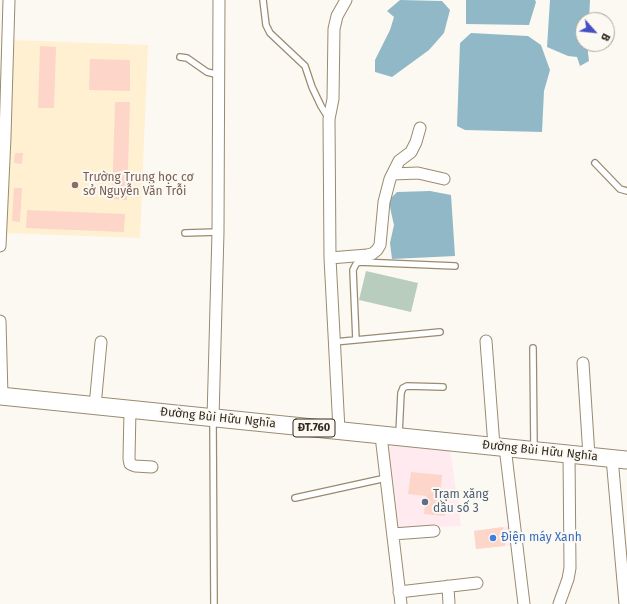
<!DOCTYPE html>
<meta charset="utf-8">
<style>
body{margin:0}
#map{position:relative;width:627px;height:604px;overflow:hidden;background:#fcf9f3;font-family:"Fira Sans",sans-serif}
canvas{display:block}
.north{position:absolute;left:575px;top:12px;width:40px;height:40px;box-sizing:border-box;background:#fcf9f3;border:1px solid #aaa69e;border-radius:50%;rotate:117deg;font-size:11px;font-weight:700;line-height:16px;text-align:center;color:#302a1f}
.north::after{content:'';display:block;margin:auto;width:14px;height:18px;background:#474fc5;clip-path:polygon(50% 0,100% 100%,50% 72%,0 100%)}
</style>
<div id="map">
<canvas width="627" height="604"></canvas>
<div class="north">B</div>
</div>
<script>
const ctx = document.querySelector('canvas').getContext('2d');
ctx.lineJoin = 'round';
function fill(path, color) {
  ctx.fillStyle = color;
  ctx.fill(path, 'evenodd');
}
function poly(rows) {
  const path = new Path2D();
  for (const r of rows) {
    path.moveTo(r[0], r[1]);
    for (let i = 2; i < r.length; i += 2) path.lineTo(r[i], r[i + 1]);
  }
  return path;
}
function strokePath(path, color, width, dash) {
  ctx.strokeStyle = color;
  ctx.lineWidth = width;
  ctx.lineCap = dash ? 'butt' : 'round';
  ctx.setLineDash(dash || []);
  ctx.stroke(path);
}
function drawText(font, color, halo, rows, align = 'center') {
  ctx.font = font + ' "Fira Sans",sans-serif';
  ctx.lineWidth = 4;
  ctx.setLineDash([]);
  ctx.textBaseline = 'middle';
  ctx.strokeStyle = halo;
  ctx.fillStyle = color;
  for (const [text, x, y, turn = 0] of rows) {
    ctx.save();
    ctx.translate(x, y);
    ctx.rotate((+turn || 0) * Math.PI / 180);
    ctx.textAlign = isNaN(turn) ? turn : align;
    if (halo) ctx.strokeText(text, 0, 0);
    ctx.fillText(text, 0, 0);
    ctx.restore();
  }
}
fill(poly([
 [386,443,450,449,461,526,396,529],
 [510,526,513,545,476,549,474,531]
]), '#ffeaef');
fill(poly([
 [12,40,148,45,140,238,5,233]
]), '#fff0d2');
fill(poly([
 [366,271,418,283,411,312,359,300]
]), '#b9cdbe');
fill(poly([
 [400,0,442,1,450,10,444,33,429,50,392,77,375,72,375,60,390,30,394,17,387,11],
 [466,0,535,0,536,2,529,25,466,24],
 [550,0,590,0,589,20,583,20,583,44,587,44,589,61,580,66,577,57,568,56,547,47],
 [471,33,528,36,541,45,550,70,544,91,542,132,465,130,457,126,460,43],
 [430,191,451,195,455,256,392,259,390,243,394,225,391,212,389,200,397,192]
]), '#90b8c7');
fill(poly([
 [40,46,56,47,54,108,38,108],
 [90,59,130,60,130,91,89,90],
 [115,102,130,102,127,200,112,199],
 [15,153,23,153,22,164,14,163],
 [14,188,22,188,20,222,12,221],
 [27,210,125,214,124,232,26,228],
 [411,472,442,475,440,497,447,497,445,516,424,514,426,496,408,494],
 [503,527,505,546,476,549,474,531]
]), '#fdd5c9');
const lane = poly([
 [263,0,266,25,270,33,305,66,312,87,321,106,329,119],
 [180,57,187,58,207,72,219,75],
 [595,163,620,189,627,191],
 [185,233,218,232],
 [356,340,353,270,356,264,359,262,455,266],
 [334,342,440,332],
 [533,348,534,448],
 [213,420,214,604],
 [399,434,401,393,403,388,407,386,443,387],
 [295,498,386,478]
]);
const street = poly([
 [393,174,418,173,444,179],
 [0,246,5,137,9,0],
 [330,258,367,255,372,254,377,250,380,245,384,202,390,179,399,161,411,152,416,142,420,128],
 [0,321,2,396],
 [486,341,494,446],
 [583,363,589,456],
 [95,406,101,342],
 [130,409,129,459,130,464,135,466,152,467],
 [213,418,218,232,219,0],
 [339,430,330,258,329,119,333,99,334,29,337,16,346,0],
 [381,436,401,604],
 [505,447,524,604],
 [612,458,625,604],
 [393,534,434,531],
 [448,586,449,604],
 [399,592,477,583],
 [559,604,568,579,570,568,569,454]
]);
const primary = poly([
 [0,396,627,460]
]);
strokePath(lane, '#998b6f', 8);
strokePath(street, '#998b6f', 13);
strokePath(primary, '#998b6f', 19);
strokePath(lane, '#fff', 5.5);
strokePath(street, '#fff', 11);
strokePath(primary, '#fff', 17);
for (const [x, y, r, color] of [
 [75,185,4,"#8d6e63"],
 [425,502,4,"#5c6f8a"],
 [493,538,4,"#3f7fe0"]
]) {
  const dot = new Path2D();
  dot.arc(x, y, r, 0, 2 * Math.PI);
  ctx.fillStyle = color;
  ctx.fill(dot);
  strokePath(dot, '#fcf9f3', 1.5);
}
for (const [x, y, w] of [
 [314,428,42]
]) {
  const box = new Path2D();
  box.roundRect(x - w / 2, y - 9, w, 18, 3);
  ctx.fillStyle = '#fcf9f3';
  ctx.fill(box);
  strokePath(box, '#302a1f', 1);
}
drawText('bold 11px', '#302a1f', null, [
 ["ĐT.760",314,428]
]);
drawText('12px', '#785e54', '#fcf9f3', [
 ["Trường Trung học cơ",83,178],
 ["sở Nguyễn Văn Trỗi",83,192]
], 'left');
drawText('12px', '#302a1f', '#fcf9f3', [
 ["Đường Bùi Hữu Nghĩa",218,418,6],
 ["Đường Bùi Hữu Nghĩa",540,451,6]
]);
drawText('12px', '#4e5e75', '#fcf9f3', [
 ["Trạm xăng",433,495],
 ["dầu số 3",433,509]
], 'left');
drawText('12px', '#366cbe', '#fcf9f3', [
 ["Điện máy Xanh",501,538]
], 'left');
</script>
